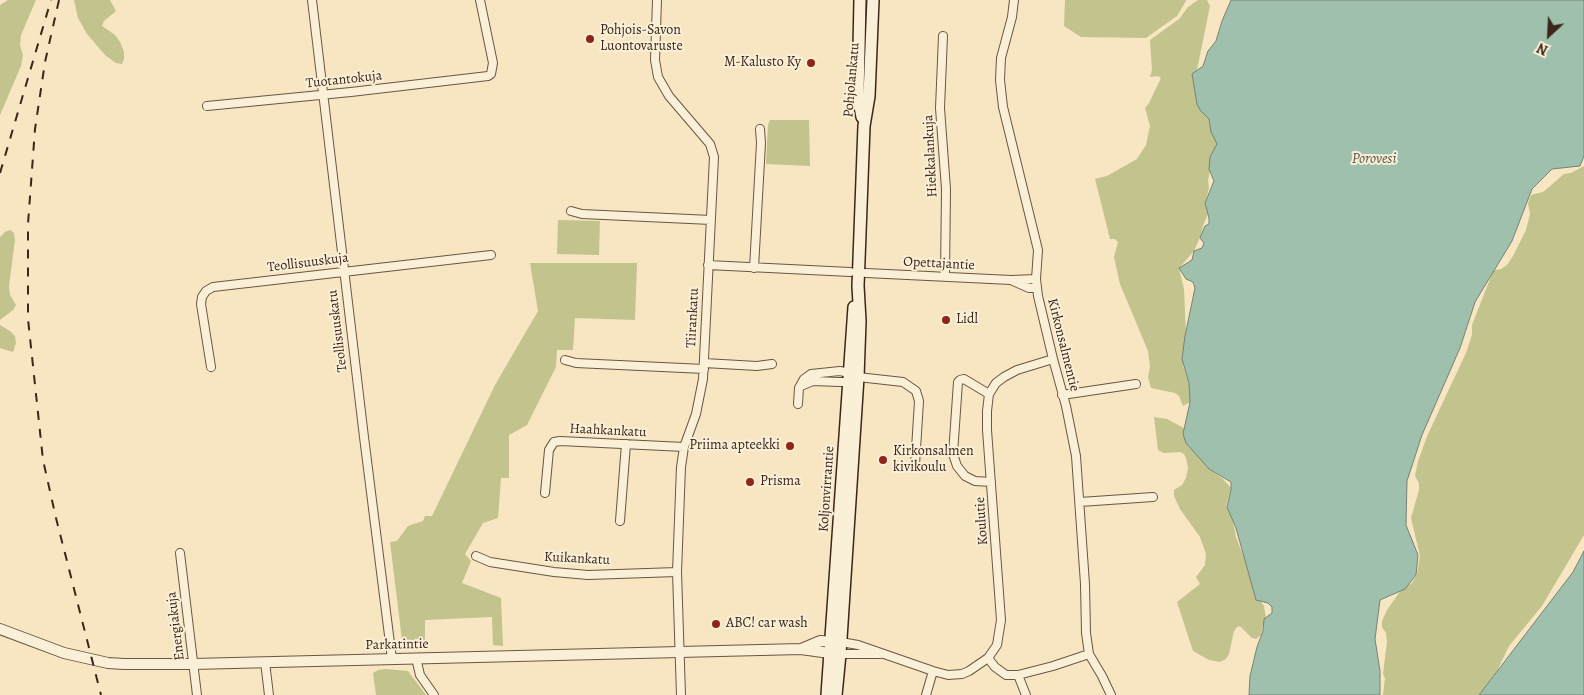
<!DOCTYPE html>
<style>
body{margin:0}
#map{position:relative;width:1584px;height:695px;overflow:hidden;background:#f7e6c1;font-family:Alegreya,serif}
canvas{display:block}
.north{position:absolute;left:1524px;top:10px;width:50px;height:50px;-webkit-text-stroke:4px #faefd7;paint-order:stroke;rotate:205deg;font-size:14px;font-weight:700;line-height:20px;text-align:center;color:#3c251a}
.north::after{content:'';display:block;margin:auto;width:18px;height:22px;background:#3c251a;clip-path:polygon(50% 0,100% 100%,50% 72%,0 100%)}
</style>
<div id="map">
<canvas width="1584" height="695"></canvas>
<div class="north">N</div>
</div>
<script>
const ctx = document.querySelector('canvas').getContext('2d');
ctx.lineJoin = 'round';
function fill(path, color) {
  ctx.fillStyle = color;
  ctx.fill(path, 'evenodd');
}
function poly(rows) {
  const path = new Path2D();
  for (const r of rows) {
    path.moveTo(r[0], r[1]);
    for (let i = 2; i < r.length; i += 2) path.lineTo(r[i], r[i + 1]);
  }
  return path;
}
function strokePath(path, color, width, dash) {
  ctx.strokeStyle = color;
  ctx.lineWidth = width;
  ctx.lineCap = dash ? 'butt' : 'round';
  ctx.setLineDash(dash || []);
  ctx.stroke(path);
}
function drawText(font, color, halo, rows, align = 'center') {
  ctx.font = font + ' Alegreya,serif';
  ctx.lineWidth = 4;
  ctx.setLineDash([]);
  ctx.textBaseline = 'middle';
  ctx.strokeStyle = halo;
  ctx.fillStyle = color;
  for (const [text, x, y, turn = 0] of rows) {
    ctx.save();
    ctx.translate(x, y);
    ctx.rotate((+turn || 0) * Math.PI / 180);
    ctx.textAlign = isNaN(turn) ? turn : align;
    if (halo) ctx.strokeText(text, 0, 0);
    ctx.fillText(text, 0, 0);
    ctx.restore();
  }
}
fill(poly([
 [8,0,36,0,21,35,20,45,23,55,21,66,0,115,0,5],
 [74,0,110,0,116,11,104,21,102,26,115,35,120,42,124,52,124,59,122,64,116,63,105,55,87,34,78,18],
 [1065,0,1186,0,1186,1,1177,16,1146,38,1081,37,1064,26],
 [1198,0,1207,0,1210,6,1197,70,1192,75,1200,110,1209,119,1211,132,1217,144,1210,161,1210,171,1208,180,1209,188,1205,203,1208,214,1203,226,1201,235,1194,251,1179,268,1184,289,1186,335,1184,346,1183,366,1189,383,1190,402,1183,406,1179,396,1175,393,1151,388,1148,377,1150,367,1148,351,1120,284,1114,257,1118,242,1115,239,1110,239,1095,179,1107,176,1137,159,1146,145,1150,126,1145,108,1149,103,1161,78,1158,76,1150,77,1152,70,1150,40,1179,19,1188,7],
 [770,120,809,120,810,166,766,164,768,125],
 [1584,166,1584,535,1542,606,1509,646,1497,671,1479,695,1383,695,1385,678,1383,674,1387,642,1386,633,1382,627,1382,621,1387,610,1401,590,1412,583,1417,574,1420,556,1411,518,1419,490,1419,483,1415,476,1418,461,1428,434,1466,353,1472,335,1472,325,1492,274,1494,270,1501,269,1507,265,1513,256,1526,230,1530,214,1528,203,1531,195,1543,192,1564,174,1571,173],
 [558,220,600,221,599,255,557,254],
 [10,230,14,233,15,240,9,286,10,295,16,305,13,310,0,320,0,237,5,232],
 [530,263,637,263,635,320,575,318,573,350,557,350,556,367,527,425,509,435,509,478,501,478,498,518,483,523,465,554,471,561,462,583,501,598,503,646,493,645,492,617,425,620,425,647,411,647,402,640,390,542,397,541,408,526,423,521,425,516,432,516,495,385,538,311],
 [0,325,10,331,15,336,16,343,13,352,0,348],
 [1154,417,1167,419,1184,428,1209,469,1223,479,1231,488,1226,506,1232,516,1236,537,1245,560,1256,599,1261,602,1264,606,1266,618,1264,619,1261,635,1256,639,1252,638,1241,627,1238,626,1234,631,1229,654,1226,659,1220,662,1209,660,1193,651,1177,602,1200,584,1196,577,1205,565,1206,554,1200,537,1180,509,1174,496,1174,490,1182,485,1186,478,1188,468,1186,458,1184,454,1180,452,1164,453,1158,450],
 [386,669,408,671,426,695,376,695,373,673,378,670]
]), '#c3c38e');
const water = poly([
 [1231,0,1584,0,1584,156,1580,166,1552,169,1532,189,1512,241,1475,302,1460,348,1422,435,1407,481,1406,525,1418,555,1416,575,1405,589,1380,600,1375,639,1380,671,1380,695,1249,695,1250,676,1257,647,1263,631,1264,619,1272,613,1272,607,1268,603,1256,600,1236,528,1227,507,1231,490,1231,482,1209,469,1186,443,1183,434,1190,402,1189,383,1182,359,1185,336,1195,288,1193,282,1186,279,1179,268,1192,260,1194,251,1202,248,1204,243,1200,238,1205,226,1209,224,1209,218,1205,203,1214,181,1209,169,1210,157,1217,144,1211,132,1209,119,1200,110,1197,104,1192,74,1203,66,1208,51,1216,41,1222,21,1231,0],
 [1584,551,1584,695,1479,695,1573,572,1584,551]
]);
fill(water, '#9ec0ad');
strokePath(water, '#778272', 1);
const minor = poly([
 [312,0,364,437,392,659],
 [657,0,655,60,658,77,669,96,710,144,714,157,703,379,696,414,684,447,681,467,677,572,681,695],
 [1014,0,1012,17,1001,58,1000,80,1003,107,1038,250,1036,279,1038,296,1053,359,1066,406,1076,456,1085,584,1086,633,1089,654,1102,676,1111,695],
 [943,36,940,108,946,189,945,276],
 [207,106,351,92,488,76,491,74,493,63,480,0],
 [571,211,582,214,711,220],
 [708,265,850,272],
 [754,268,761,143,760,129],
 [866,273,1011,280,1036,279],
 [1013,281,1029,288,1037,288],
 [565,360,576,363,704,369],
 [704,363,757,366,772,364],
 [211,367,201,304,202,297,206,291,213,287,491,255],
 [801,386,813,381,839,382,849,382,852,380],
 [989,394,964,379,960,380,958,382,953,454,957,466,965,476,975,481,991,482],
 [1062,395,1136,384],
 [798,404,799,388,804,379,811,374,840,371,849,373,858,377,903,382,916,391,919,401,915,465],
 [545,493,549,450,554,442,560,441,684,447],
 [1080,502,1153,497],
 [620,521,626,444],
 [180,553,197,695],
 [476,556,490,562,554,572,588,575,677,572],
 [841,642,858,645,933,671,948,675,962,674,969,671,988,658,995,667,1006,675,1018,675,1053,666,1089,654],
 [840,654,880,654],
 [416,658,420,675,434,695],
 [988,658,997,645,1001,620,987,430,987,411,989,394,996,383,1004,377,1017,370,1053,359],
 [265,662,269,695],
 [1018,675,1026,695],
 [926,695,933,671]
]);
const tertiary = poly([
 [0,629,64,653,108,663,124,664,193,664,801,649,837,654],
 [801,649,820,641,837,642]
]);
const secondary = poly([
 [860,0,858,96,862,117],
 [827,695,854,307],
 [836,695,840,654,858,377,860,321,858,286,864,126,869,96,873,0]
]);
strokePath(minor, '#6b5544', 10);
strokePath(tertiary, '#6b5544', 12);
strokePath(secondary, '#3c251a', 14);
strokePath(minor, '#faefd7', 8);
strokePath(tertiary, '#faefd7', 10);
strokePath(secondary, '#faefd7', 11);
strokePath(poly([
 [59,0,45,62,35,129,28,224,28,319,43,460,56,518,101,695],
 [0,173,51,0]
]), '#3c251a', 2, [9, 9]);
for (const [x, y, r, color] of [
 [590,39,5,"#8f2418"],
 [811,63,5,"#8f2418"],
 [946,320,5,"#8f2418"],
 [790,446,5,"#8f2418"],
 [883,460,5,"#8f2418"],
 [750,482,5,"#8f2418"],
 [716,624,5,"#8f2418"]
]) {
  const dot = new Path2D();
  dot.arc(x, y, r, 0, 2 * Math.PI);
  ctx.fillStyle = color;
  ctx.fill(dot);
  strokePath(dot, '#faefd7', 2);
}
drawText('14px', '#3c251a', '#faefd7', [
 ["Pohjois-Savon",600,31],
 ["Luontovaruste",600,47],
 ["M-Kalusto Ky",801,63,"right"],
 ["Lidl",956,320],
 ["Priima apteekki",780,446,"right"],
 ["Kirkonsalmen",893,452],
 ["kivikoulu",893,468],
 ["Prisma",760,482],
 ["ABC! car wash",726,624]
], 'left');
drawText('14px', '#3c251a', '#faefd7', [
 ["Tuotantokuja",344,80,-6],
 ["Pohjolankatu",852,80,-85],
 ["Hiekkalankuja",931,156,-93],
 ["Teollisuuskuja",308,263,-7],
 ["Opettajantie",939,264,3],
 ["Tiirankatu",693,318,-87],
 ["Teollisuuskatu",338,331,-97],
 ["Kirkonsalmentie",1063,345,76],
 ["Haahkankatu",608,431,3],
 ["Koljonvirrantie",827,489,-86],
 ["Koulutie",982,521,-94],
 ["Kuikankatu",577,559,3],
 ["Energiakuja",176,626,-97],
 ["Parkatintie",397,645,-1]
]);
drawText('italic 15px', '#595446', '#faefd7', [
 ["Porovesi",1374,159]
]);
</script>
